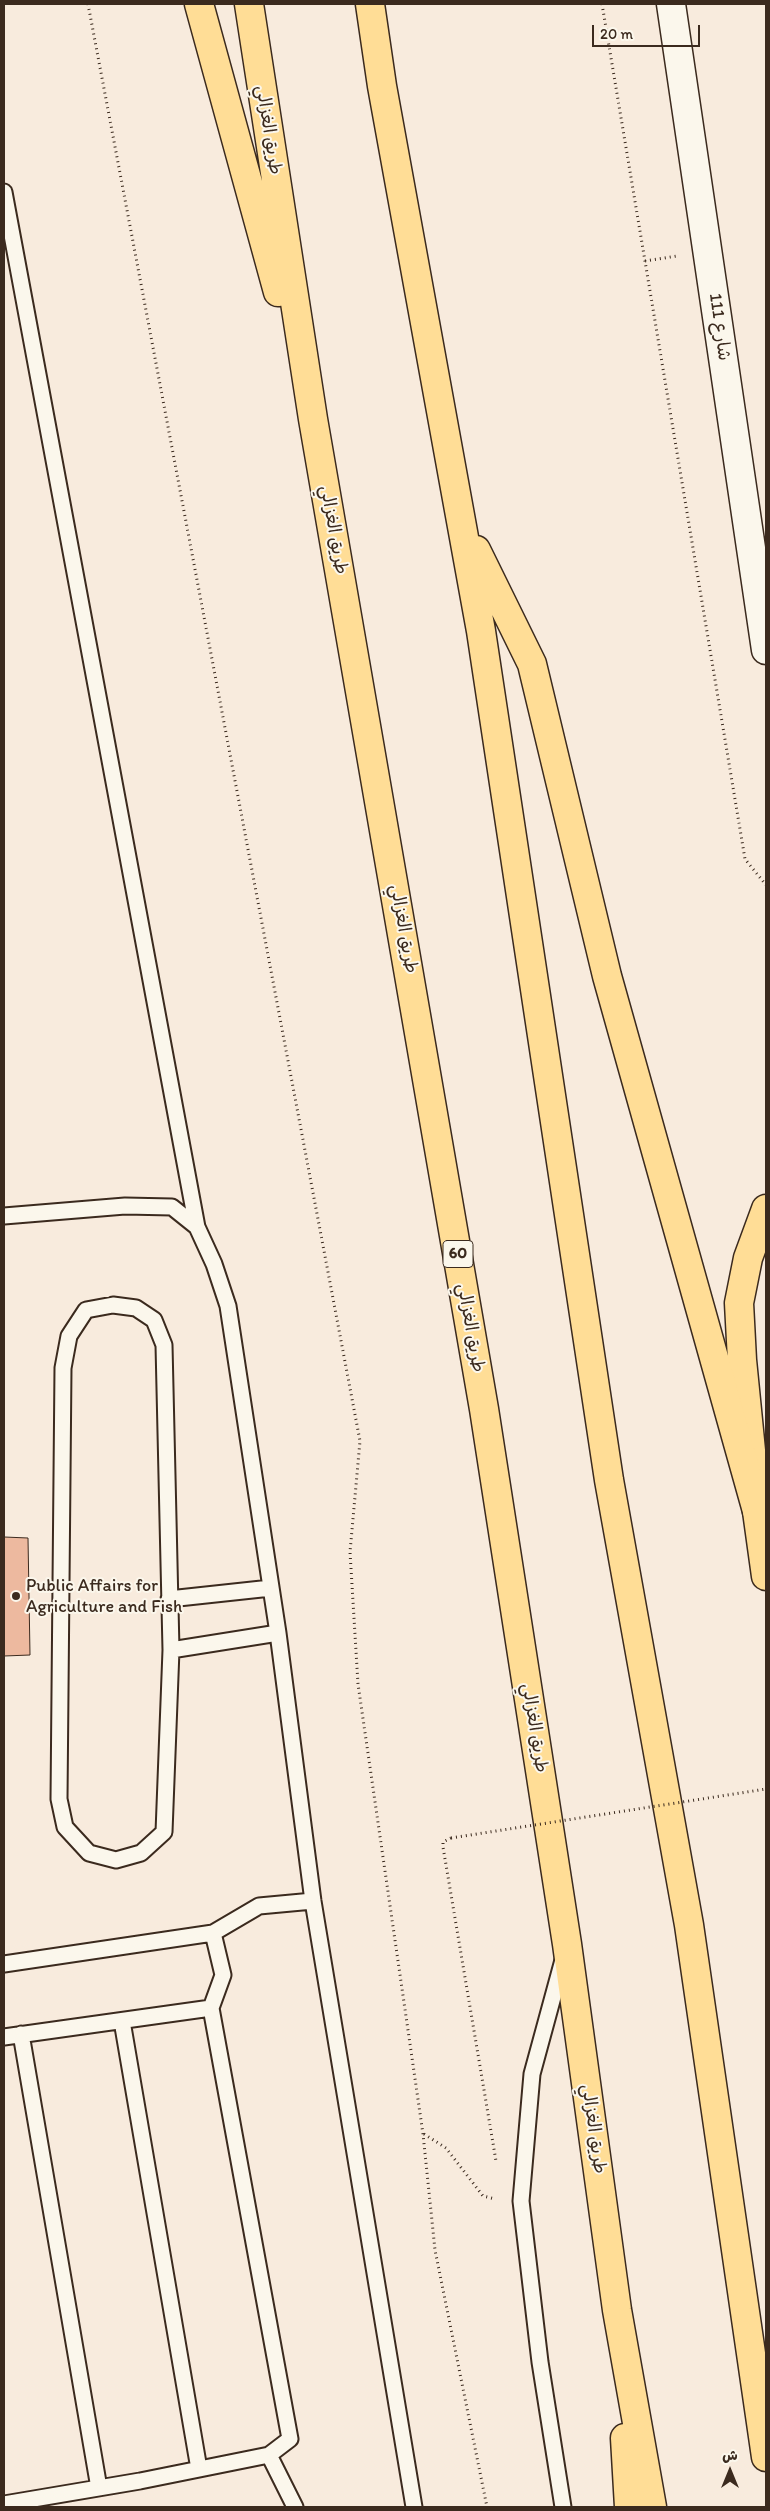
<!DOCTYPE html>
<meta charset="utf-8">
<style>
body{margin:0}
#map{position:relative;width:770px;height:2511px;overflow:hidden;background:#f8ebdd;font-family:Itim,"Playpen Sans Arabic",sans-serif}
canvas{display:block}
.frame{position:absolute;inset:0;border:5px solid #3b2a1e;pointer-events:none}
.north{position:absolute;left:705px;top:2446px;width:50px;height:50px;-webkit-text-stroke:4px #fbf7ec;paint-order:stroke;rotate:0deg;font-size:14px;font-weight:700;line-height:20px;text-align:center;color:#3b2a1e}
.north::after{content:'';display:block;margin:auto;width:18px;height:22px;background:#3b2a1e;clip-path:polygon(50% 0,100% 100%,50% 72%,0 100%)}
.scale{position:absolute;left:592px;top:25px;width:108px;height:22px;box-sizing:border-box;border:2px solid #3b2a1e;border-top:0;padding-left:6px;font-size:15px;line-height:18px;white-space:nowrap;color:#3b2a1e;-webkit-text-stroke:4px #fbf7ec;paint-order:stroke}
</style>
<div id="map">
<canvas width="770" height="2511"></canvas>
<div class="frame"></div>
<div class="north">ش</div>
<div class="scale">20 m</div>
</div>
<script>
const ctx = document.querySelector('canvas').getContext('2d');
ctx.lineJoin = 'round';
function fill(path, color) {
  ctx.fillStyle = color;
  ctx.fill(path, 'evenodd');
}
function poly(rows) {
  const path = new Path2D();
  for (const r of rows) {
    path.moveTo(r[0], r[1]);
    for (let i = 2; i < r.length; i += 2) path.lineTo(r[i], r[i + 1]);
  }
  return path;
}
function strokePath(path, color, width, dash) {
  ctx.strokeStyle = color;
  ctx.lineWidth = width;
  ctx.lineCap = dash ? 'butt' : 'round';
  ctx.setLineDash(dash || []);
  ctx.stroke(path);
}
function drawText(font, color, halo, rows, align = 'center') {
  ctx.font = font + ' Itim,"Playpen Sans Arabic",sans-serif';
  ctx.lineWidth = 4;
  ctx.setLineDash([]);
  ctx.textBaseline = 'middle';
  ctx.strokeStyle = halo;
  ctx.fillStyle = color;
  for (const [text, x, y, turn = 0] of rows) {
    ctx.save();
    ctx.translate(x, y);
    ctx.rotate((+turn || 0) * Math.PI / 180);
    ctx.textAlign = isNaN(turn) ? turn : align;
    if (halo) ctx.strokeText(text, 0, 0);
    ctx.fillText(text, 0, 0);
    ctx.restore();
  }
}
const building = poly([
 [4,1537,28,1538,30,1655,4,1656,4,1537]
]);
fill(building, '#edb99f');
strokePath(building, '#3b2a1e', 1);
const lane = poly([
 [4,192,197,1227,214,1264,228,1306,278,1633,313,1901,414,2507],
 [4,1216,125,1206,172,1207,197,1227],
 [113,1305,136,1308,154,1320,164,1345,171,1650,164,1832,141,1853,116,1860,89,1853,65,1827,59,1799,63,1368,69,1336,86,1310,113,1305],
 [169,1599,271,1588],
 [171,1650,278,1633],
 [4,1964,213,1933,259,1906,313,1901],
 [122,2021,199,2469],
 [21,2034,99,2488],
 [4,2037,211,2008],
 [269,2455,295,2507],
 [4,2504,140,2481,269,2455,290,2439,211,2008,223,1975,213,1933],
 [563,2507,540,2362,521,2201,532,2074,563,1960]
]);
const secondary = poly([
 [671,4,766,650]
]);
const primary = poly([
 [766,1209,748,1258,739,1303,742,1360,757,1511,766,1576]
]);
const highway = poly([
 [199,4,278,292],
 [249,4,313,419,484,1409,567,1944,617,2310,652,2507],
 [370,4,382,86,481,631,609,1480,689,1925,766,2457],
 [476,550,532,664,607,976,757,1511],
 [625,2438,629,2507]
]);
strokePath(lane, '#3b2a1e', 19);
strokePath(secondary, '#3b2a1e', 31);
strokePath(primary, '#3b2a1e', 31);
strokePath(highway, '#3b2a1e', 31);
strokePath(poly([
 [88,4,360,1441,350,1552,358,1684,423,2134,435,2250,487,2507],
 [602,4,745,859,766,885],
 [645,261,677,256],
 [451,1838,443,1842,443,1847,496,2161],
 [424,2134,446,2148,483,2196,495,2199]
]), '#3b2a1e', 3, [1, 4]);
strokePath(lane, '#fbf7ec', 15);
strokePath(secondary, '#fbf7ec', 28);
strokePath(primary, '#ffdd96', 28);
strokePath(highway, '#ffdd96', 28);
strokePath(poly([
 [451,1838,766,1789]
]), '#3b2a1e', 3, [1, 4]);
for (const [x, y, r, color] of [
 [16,1596,5,"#3b2a1e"]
]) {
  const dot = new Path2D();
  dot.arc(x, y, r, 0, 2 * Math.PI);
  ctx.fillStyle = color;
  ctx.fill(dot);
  strokePath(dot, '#fbf7ec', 2);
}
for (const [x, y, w] of [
 [458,1254,30]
]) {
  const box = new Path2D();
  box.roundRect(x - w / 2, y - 13.5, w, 27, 4);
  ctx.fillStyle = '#fbf7ec';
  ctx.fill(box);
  strokePath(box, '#3b2a1e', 1);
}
drawText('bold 16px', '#3b2a1e', null, [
 ["60",458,1254]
]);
drawText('18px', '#3b2a1e', '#fbf7ec', [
 ["طريق الغزالي",268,130,81],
 ["شارع 111",719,327,82],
 ["طريق الغزالي",333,530,80],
 ["طريق الغزالي",403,929,80],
 ["طريق الغزالي",470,1328,80],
 ["طريق الغزالي",534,1728,81],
 ["طريق الغزالي",593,2129,82]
]);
drawText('18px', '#3b2a1e', '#fbf7ec', [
 ["Public Affairs for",26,1586],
 ["Agriculture and Fish",26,1607]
], 'left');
</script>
